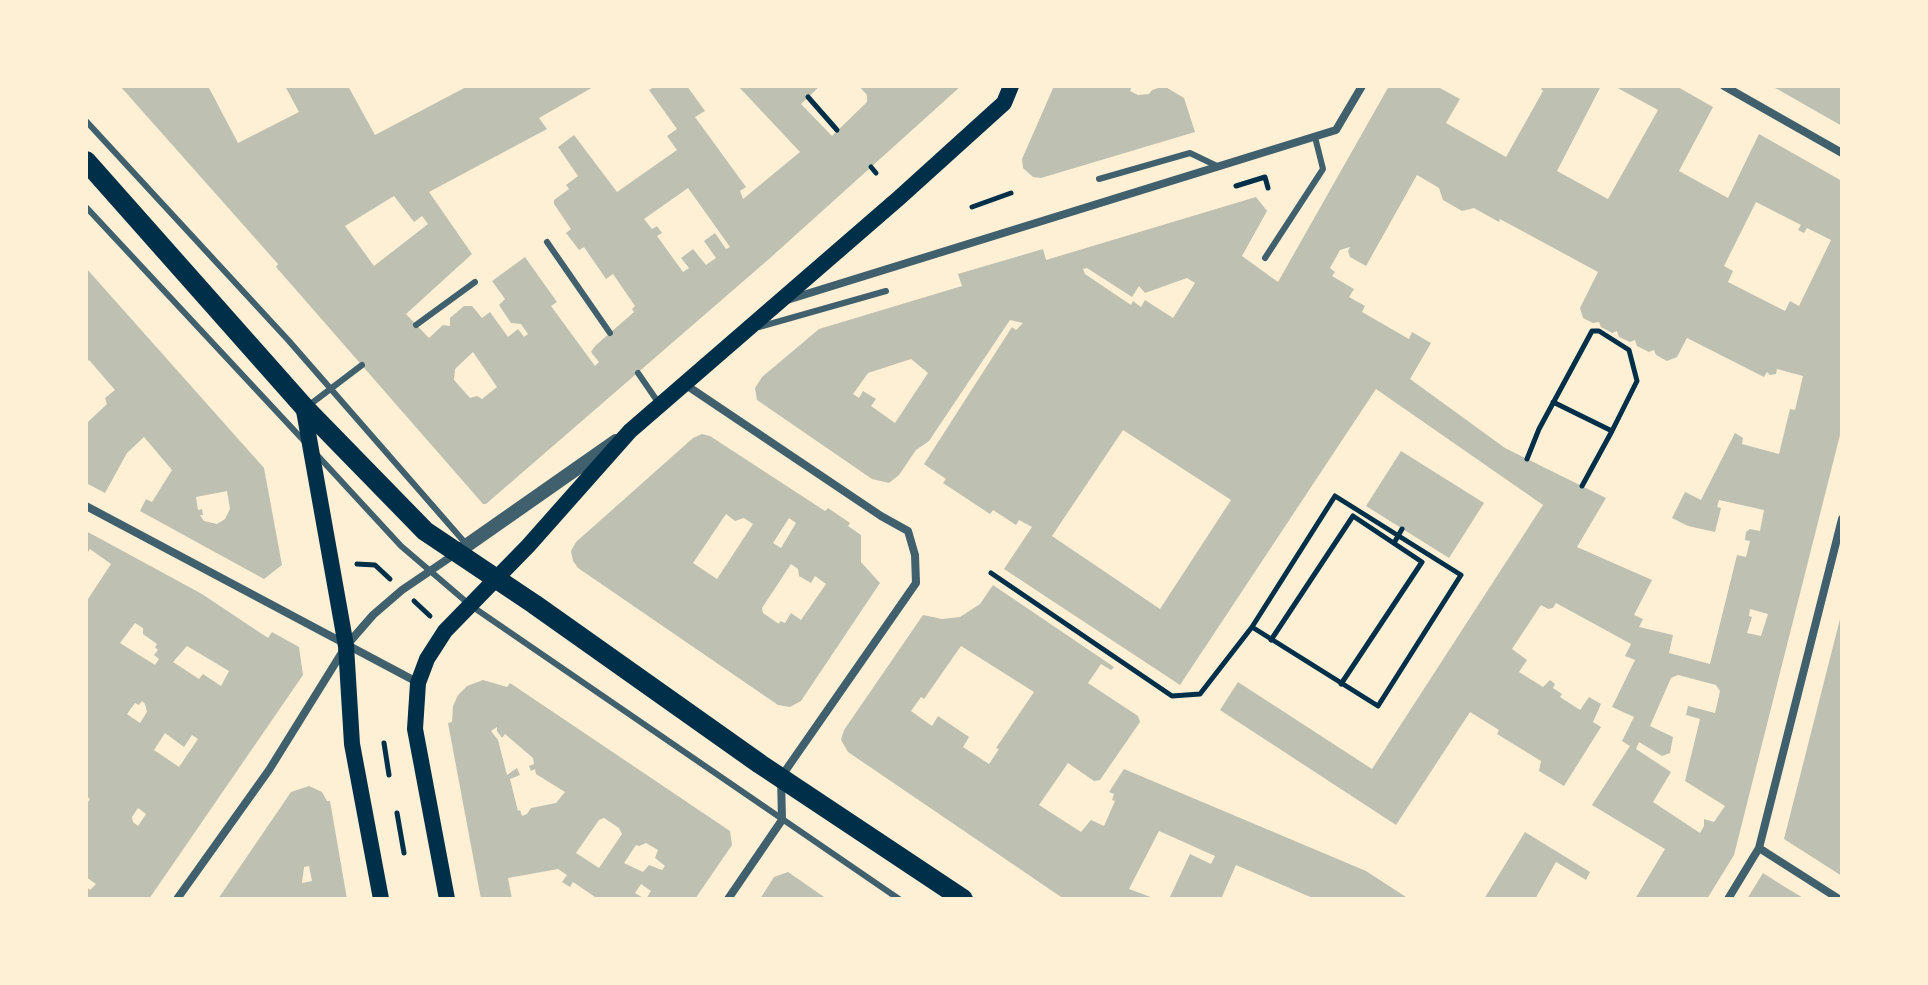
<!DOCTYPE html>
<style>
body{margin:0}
#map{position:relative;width:1928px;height:985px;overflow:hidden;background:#fdf0d5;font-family:"PT Sans",sans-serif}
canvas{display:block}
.frame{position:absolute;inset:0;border:88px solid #fdf0d5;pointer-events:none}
</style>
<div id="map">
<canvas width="1928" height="985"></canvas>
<div class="frame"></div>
</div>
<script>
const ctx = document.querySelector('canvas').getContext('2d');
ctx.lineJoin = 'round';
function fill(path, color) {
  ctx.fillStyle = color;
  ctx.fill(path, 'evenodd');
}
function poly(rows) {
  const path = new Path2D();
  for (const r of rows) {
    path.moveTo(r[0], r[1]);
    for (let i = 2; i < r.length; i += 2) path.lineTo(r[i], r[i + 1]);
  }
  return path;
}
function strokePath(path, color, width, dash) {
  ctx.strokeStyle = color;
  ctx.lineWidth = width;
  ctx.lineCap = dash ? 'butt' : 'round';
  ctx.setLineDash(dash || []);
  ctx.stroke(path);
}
fill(poly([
 [120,86,208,86,238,143,299,112,285,86,348,86,375,135,468,86,595,86,539,118,547,129,429,192,472,254,406,314,429,338,443,325,450,326,450,318,464,306,472,306,482,318,490,312,508,337,518,329,524,337,528,334,521,324,511,323,499,305,505,299,492,281,525,257,557,302,551,306,595,366,599,362,591,352,595,346,634,312,632,309,635,306,613,274,606,279,584,247,579,250,566,233,571,229,554,204,554,200,569,189,566,185,578,176,558,147,574,135,617,192,677,150,667,136,677,129,649,90,655,86,687,86,705,111,695,117,746,187,740,191,743,199,800,152,738,86,820,86,801,104,832,136,867,102,867,95,859,86,961,86,769,259,486,504,483,504,276,267,278,264],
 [688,188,730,247,726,249,715,233,704,241,716,258,706,265,693,249,681,258,689,268,683,272,657,236,662,233,657,226,652,229,644,219],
 [394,196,414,222,422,216,428,224,374,266,345,226],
 [473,352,497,387,482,399,477,396,470,398,454,380,455,369],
 [1054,86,1132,86,1130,91,1138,95,1149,94,1152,90,1164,86,1184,98,1195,132,1041,178,1033,177,1023,168,1022,159],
 [1389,86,1441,86,1440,88,1460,99,1446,123,1506,157,1543,91,1541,89,1543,86,1601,86,1557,171,1608,199,1658,110,1614,86,1676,86,1713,107,1679,171,1728,198,1759,134,1842,181,1842,427,1734,855,1707,899,1635,899,1665,849,1592,805,1630,746,1622,741,1634,717,1612,707,1635,660,1625,656,1631,644,1556,603,1553,608,1548,609,1541,605,1512,649,1527,660,1519,672,1543,687,1550,680,1555,684,1553,688,1562,694,1560,697,1580,710,1589,697,1601,704,1593,722,1601,727,1564,786,1539,771,1541,761,1497,734,1499,730,1470,712,1396,825,1220,710,1238,682,1372,769,1543,505,1376,389,1180,685,1004,569,1032,527,1019,520,1016,525,993,510,990,514,943,483,946,479,924,464,1012,327,1016,330,1023,323,1010,320,929,441,916,450,899,475,889,483,872,479,757,400,755,388,762,377,819,329,962,286,958,274,1043,249,1046,260,1256,197,1267,211,1242,256,1278,282],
 [1417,175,1439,188,1443,200,1462,211,1474,208,1499,222,1500,219,1598,272,1580,308,1583,318,1593,323,1599,322,1601,327,1612,333,1617,331,1619,337,1630,342,1635,340,1637,346,1649,352,1654,350,1656,355,1667,361,1677,357,1687,338,1764,377,1767,372,1770,375,1776,374,1777,369,1803,376,1795,410,1790,409,1779,454,1742,444,1743,438,1735,433,1701,500,1685,492,1672,518,1688,526,1715,532,1721,508,1717,507,1719,500,1764,510,1760,531,1750,529,1746,532,1745,540,1750,541,1746,557,1737,555,1710,664,1669,653,1673,635,1639,627,1643,619,1634,615,1652,580,1577,547,1606,498,1505,448,1410,379,1431,343,1412,332,1409,339,1362,312,1365,306,1349,297,1354,289,1332,276,1335,272,1330,268,1340,250,1350,247,1348,251,1350,257,1366,266],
 [1756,202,1801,225,1798,230,1804,233,1807,228,1831,240,1799,306,1790,301,1785,311,1728,282,1733,271,1724,266],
 [1087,268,1132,297,1139,286,1145,293,1187,278,1195,283,1173,318,1145,300,1141,307,1133,301,1131,305,1085,274,1083,269],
 [911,359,928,373,895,423,871,406,876,399,863,391,859,398,853,394,868,373],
 [1123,430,1231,500,1160,609,1052,536],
 [1750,609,1768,614,1761,636,1747,633,1752,617,1749,616],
 [1678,675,1716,685,1720,691,1715,713,1688,706,1686,715,1700,719,1685,781,1725,806,1714,822,1704,819,1704,826,1700,833,1653,802,1671,772,1636,749,1639,742,1662,756,1670,753,1673,737,1650,726,1671,678],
 [1771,86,1842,86,1842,126,1779,90],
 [86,268,264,468,282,565,264,579,140,511,146,499,152,502,172,470,144,437,127,453,105,493,86,483,86,420,88,422,107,404,105,398,115,390,89,360,86,363],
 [227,491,230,509,225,519,217,524,204,521,200,515,203,515,202,509,198,510,196,497],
 [702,434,710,436,825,511,828,508,850,523,848,526,861,535,861,562,880,583,801,701,790,707,778,705,578,568,573,561,571,551,576,542,693,438],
 [726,514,735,521,744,518,753,524,717,579,693,563],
 [789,518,796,523,781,548,773,543],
 [791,564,798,569,799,576,811,583,815,576,826,584,801,620,791,613,785,623,780,621,779,624,763,613,762,608],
 [1401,451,1484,503,1449,558,1366,506],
 [86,531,202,594,268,638,272,632,299,647,303,675,149,899,86,899,86,886,90,890,96,884,86,877,88,850,86,848,86,805,90,799,86,796,86,602,111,564,90,549,86,555],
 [135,623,143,628,143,634,157,644,155,647,158,650,154,655,159,659,155,665,120,643],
 [187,646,229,671,221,686,203,674,199,679,173,662],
 [142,701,145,704,147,712,140,723,127,714,135,703,139,705],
 [165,733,184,747,192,735,198,739,179,767,154,750],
 [138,808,146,814,138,826,133,822,132,817],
 [993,585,1114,667,1111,670,1101,664,1088,683,1138,716,1140,722,1100,780,1094,781,1068,763,1039,805,1081,832,1091,820,1104,826,1115,801,1112,800,1114,794,1109,792,1124,769,1366,871,1409,899,1315,899,1236,865,1221,899,1169,899,1190,854,1211,864,1215,856,1159,831,1129,889,1156,899,1064,899,848,752,841,740,844,730,923,615,942,619,960,617,980,604],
 [961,646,1034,692,996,748,999,749,989,764,963,747,969,737,938,716,932,726,911,711,921,697,924,699],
 [1841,615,1842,615,1842,876,1784,839],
 [483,680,507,687,510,683,730,831,732,845,695,899,646,899,651,891,641,884,635,893,645,899,598,899,573,882,570,887,562,882,567,875,558,869,508,878,512,899,481,899,448,723,452,722,453,706,458,695,467,686],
 [497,727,497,731,502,738,505,734,533,758,534,764,529,766,531,771,535,769,536,774,565,792,556,803,531,808,527,814,522,816,520,810,518,811,510,779,520,775,517,768,507,775,498,740,491,731],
 [604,818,619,828,622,834,599,868,576,853,599,820],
 [646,843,658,850,655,858,665,866,662,870,649,865,643,872,624,863,636,845,639,846],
 [309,786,322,792,327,801,330,801,347,899,218,899,291,792],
 [309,866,312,881,302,883,304,867],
 [1525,832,1590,872,1586,880,1556,862,1535,899,1484,899],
 [788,872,791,874,827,899,760,899,774,877],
 [1763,873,1785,887,1805,899,1747,899]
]), '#bec0b2');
strokePath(poly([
 [808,97,837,130],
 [871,167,876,173],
 [1236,186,1265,177,1268,188],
 [972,207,1011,193],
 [1553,402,1612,431,1582,486],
 [1527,459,1539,429,1592,331,1599,331,1629,350,1637,381,1612,431],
 [1335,496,1461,575,1378,706,1252,627,1335,496],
 [1394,543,1402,529],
 [357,564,375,565,390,579],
 [991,573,1172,696,1200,694,1252,627],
 [414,601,430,616],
 [1271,640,1353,516,1422,562,1341,684],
 [384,743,389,775],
 [397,813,404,853]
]), '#003049', 5);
strokePath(poly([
 [86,121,289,341,467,545],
 [1099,179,1190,153,1217,166],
 [86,207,305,442],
 [547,242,610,333],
 [1265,258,1323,169,1315,137],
 [416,325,475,282],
 [759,327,886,291],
 [638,373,658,402],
 [308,406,362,365],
 [318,456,401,546,470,605,899,899]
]), '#3f606c', 6);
strokePath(poly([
 [1724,86,1842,153],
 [787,300,1336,130,1362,86],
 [686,385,881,516,908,531,915,555,916,583,781,777,782,820,728,899],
 [86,506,417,682],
 [1759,848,1839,899],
 [177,899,269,770,346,646,373,615,402,590,455,554],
 [1728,899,1759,848,1842,519]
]), '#3f606c', 8);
strokePath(poly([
 [456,553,616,441]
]), '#3f606c', 14);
strokePath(poly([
 [303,405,346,646,352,744,381,899],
 [447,899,415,729,418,683,427,659,445,631,528,546,630,431,899,198,1004,103,1011,86]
]), '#003049', 16);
strokePath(poly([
 [86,161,305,408,425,531,534,604,760,764,963,899]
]), '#003049', 20);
</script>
